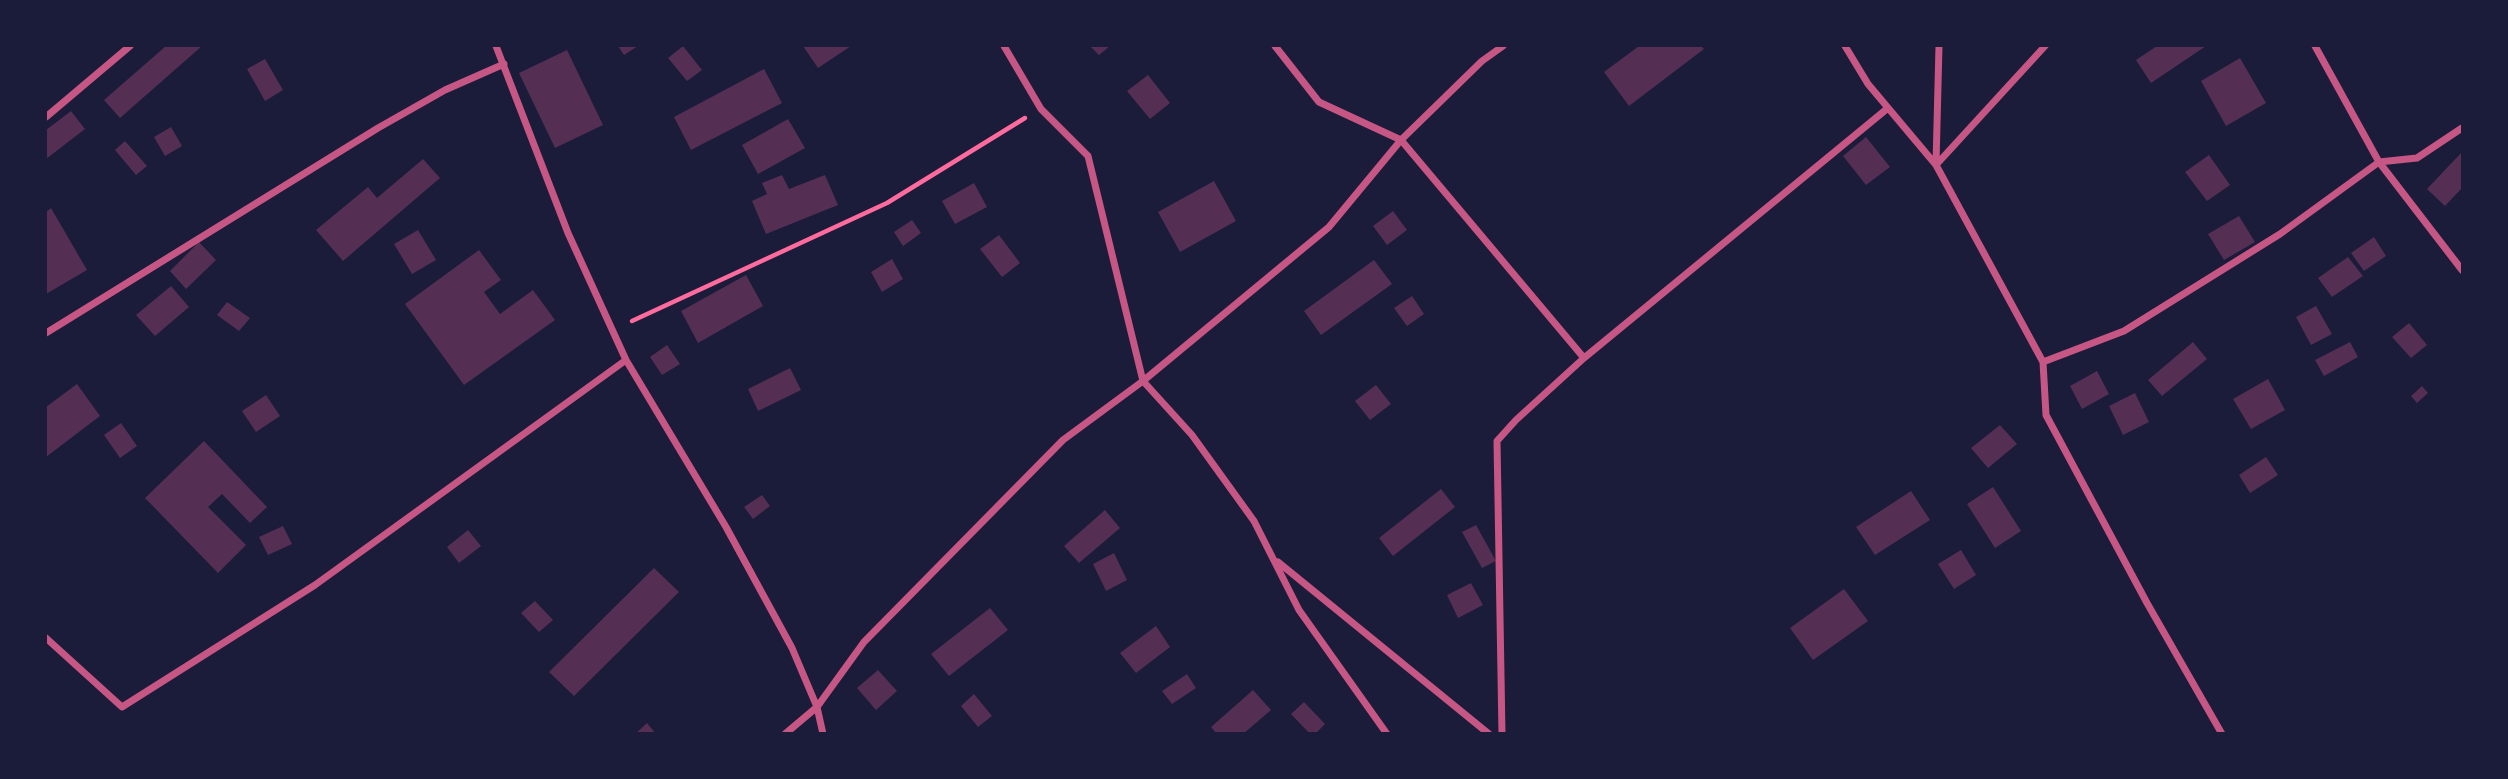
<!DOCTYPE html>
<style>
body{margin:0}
#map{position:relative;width:2508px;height:779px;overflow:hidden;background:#1b1b3a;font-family:"Roboto Condensed",sans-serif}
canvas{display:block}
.frame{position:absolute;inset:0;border:47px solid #1b1b3a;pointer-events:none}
</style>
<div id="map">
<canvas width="2508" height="779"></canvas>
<div class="frame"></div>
</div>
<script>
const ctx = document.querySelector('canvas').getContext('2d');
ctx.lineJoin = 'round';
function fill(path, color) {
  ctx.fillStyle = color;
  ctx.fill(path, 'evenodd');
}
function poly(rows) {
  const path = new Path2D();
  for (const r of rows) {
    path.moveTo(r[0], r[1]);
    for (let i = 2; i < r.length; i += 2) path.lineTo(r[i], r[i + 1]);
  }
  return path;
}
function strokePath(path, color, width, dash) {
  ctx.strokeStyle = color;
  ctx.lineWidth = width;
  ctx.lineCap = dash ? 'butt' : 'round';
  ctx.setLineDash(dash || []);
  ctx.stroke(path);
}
fill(poly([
 [166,46,202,46,120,118,104,100],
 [618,46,638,46,624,55],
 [683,46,702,70,687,81,668,58],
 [803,46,851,46,818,68],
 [1090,46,1110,46,1099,55],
 [1639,46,1701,46,1704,49,1629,106,1604,72],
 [2157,46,2206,46,2151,83,2136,60],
 [567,50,603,125,555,148,519,73],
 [2240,58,2266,103,2226,126,2201,81],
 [265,59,283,90,265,101,247,69],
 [764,69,782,103,691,150,674,117],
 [1148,75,1170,103,1150,119,1127,91],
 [71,111,85,129,46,159,46,130],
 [788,119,805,148,758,174,742,145],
 [171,127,182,146,165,156,154,137],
 [1866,137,1890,167,1866,185,1843,156],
 [125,141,147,166,136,175,115,150],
 [2462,152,2462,188,2445,206,2427,189],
 [2209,155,2230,185,2207,201,2185,172],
 [423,159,440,178,343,261,316,230,368,187,377,198],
 [782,175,789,189,825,175,838,205,766,234,752,201,767,194,762,183],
 [1214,181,1236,221,1180,252,1158,212],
 [974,183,987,207,955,224,942,201],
 [51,208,87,270,46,294,46,212],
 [1393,211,1407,230,1387,245,1373,226],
 [2239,216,2255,242,2224,260,2208,234],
 [912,220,921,233,903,246,894,232],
 [418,230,436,260,412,274,394,244],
 [999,235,1020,263,1002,277,980,249],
 [2374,237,2386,256,2364,271,2351,253],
 [199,242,216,260,186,289,170,271],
 [479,250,501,280,484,292,500,314,533,290,555,320,464,385,405,304],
 [2348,257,2363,276,2332,297,2318,278],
 [892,259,903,279,882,292,871,272],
 [1374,260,1392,284,1321,335,1304,311],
 [746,275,763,306,698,343,681,311],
 [171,286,189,307,155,336,136,315],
 [1412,296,1424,314,1407,326,1394,308],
 [227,302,250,318,239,331,217,315],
 [2316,306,2332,334,2311,345,2296,317],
 [2409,323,2427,345,2411,358,2392,337],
 [2193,342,2207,359,2162,396,2148,380],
 [2350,342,2358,357,2324,376,2315,360],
 [667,345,680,364,662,375,650,357],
 [790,368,801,390,758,411,748,389],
 [2097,371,2109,394,2082,409,2070,386],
 [2268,379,2285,410,2251,429,2233,399],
 [77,384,100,416,46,457,46,407],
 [1376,385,1391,404,1370,420,1355,401],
 [2422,386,2428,393,2417,403,2411,396],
 [2135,393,2149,422,2123,435,2109,406],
 [266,395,280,416,256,432,242,411],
 [121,423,137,446,120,458,104,435],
 [2000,425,2017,444,1988,468,1971,448],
 [204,441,267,507,250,523,222,494,208,507,246,545,218,573,145,498],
 [2266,457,2278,475,2250,493,2239,475],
 [1993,487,2021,531,1995,548,1967,504],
 [1441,489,1455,507,1393,556,1379,538],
 [1911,491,1930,520,1875,555,1856,527],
 [762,495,770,506,753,519,744,507],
 [1105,510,1120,528,1079,563,1064,546],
 [1476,525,1496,561,1482,568,1462,532],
 [283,526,292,544,268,555,259,537],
 [468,530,481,546,459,563,447,547],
 [1961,550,1976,575,1954,589,1938,564],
 [1114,553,1127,580,1106,591,1093,564],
 [654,568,679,592,574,696,549,672],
 [1471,583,1483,605,1458,618,1447,595],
 [1844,589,1868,621,1813,660,1790,628],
 [535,601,553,620,539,632,521,613],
 [990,608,1008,630,949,676,931,654],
 [1156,626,1170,647,1136,673,1120,653],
 [878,670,897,691,876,710,857,688],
 [1187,674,1196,688,1172,704,1162,691],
 [1253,690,1271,710,1243,734,1217,734,1211,727],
 [974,694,992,716,978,727,961,706],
 [1304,702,1325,724,1315,734,1310,734,1291,714],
 [647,723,656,734,635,734]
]), '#542f53');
strokePath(poly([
 [632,321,887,203,1025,118]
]), '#ff6b9d', 4.5);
strokePath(poly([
 [496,46,568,233,626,360,726,527,792,648,817,707,823,734],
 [1004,46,1041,109,1088,156,1143,381,1192,435,1254,521,1299,610,1387,734],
 [1275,46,1319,102,1401,140,1584,358],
 [1845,46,1868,84,1936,165,2043,362,2046,415,2147,603,2222,734],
 [2315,46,2379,162,2462,270],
 [46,117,130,46],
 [1936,164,1939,46],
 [1936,165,2045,46],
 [46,333,378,128,445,90,504,64],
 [2043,362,2124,331,2280,234,2379,162,2417,158,2462,128],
 [1278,562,1489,734],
 [46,638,122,707,315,585,626,360],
 [785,734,817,707,864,642,1063,440,1143,381,1329,227,1401,140,1482,61,1503,46],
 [1502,734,1497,441,1516,420,1584,358,1888,108]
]), '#c65784', 7);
</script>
